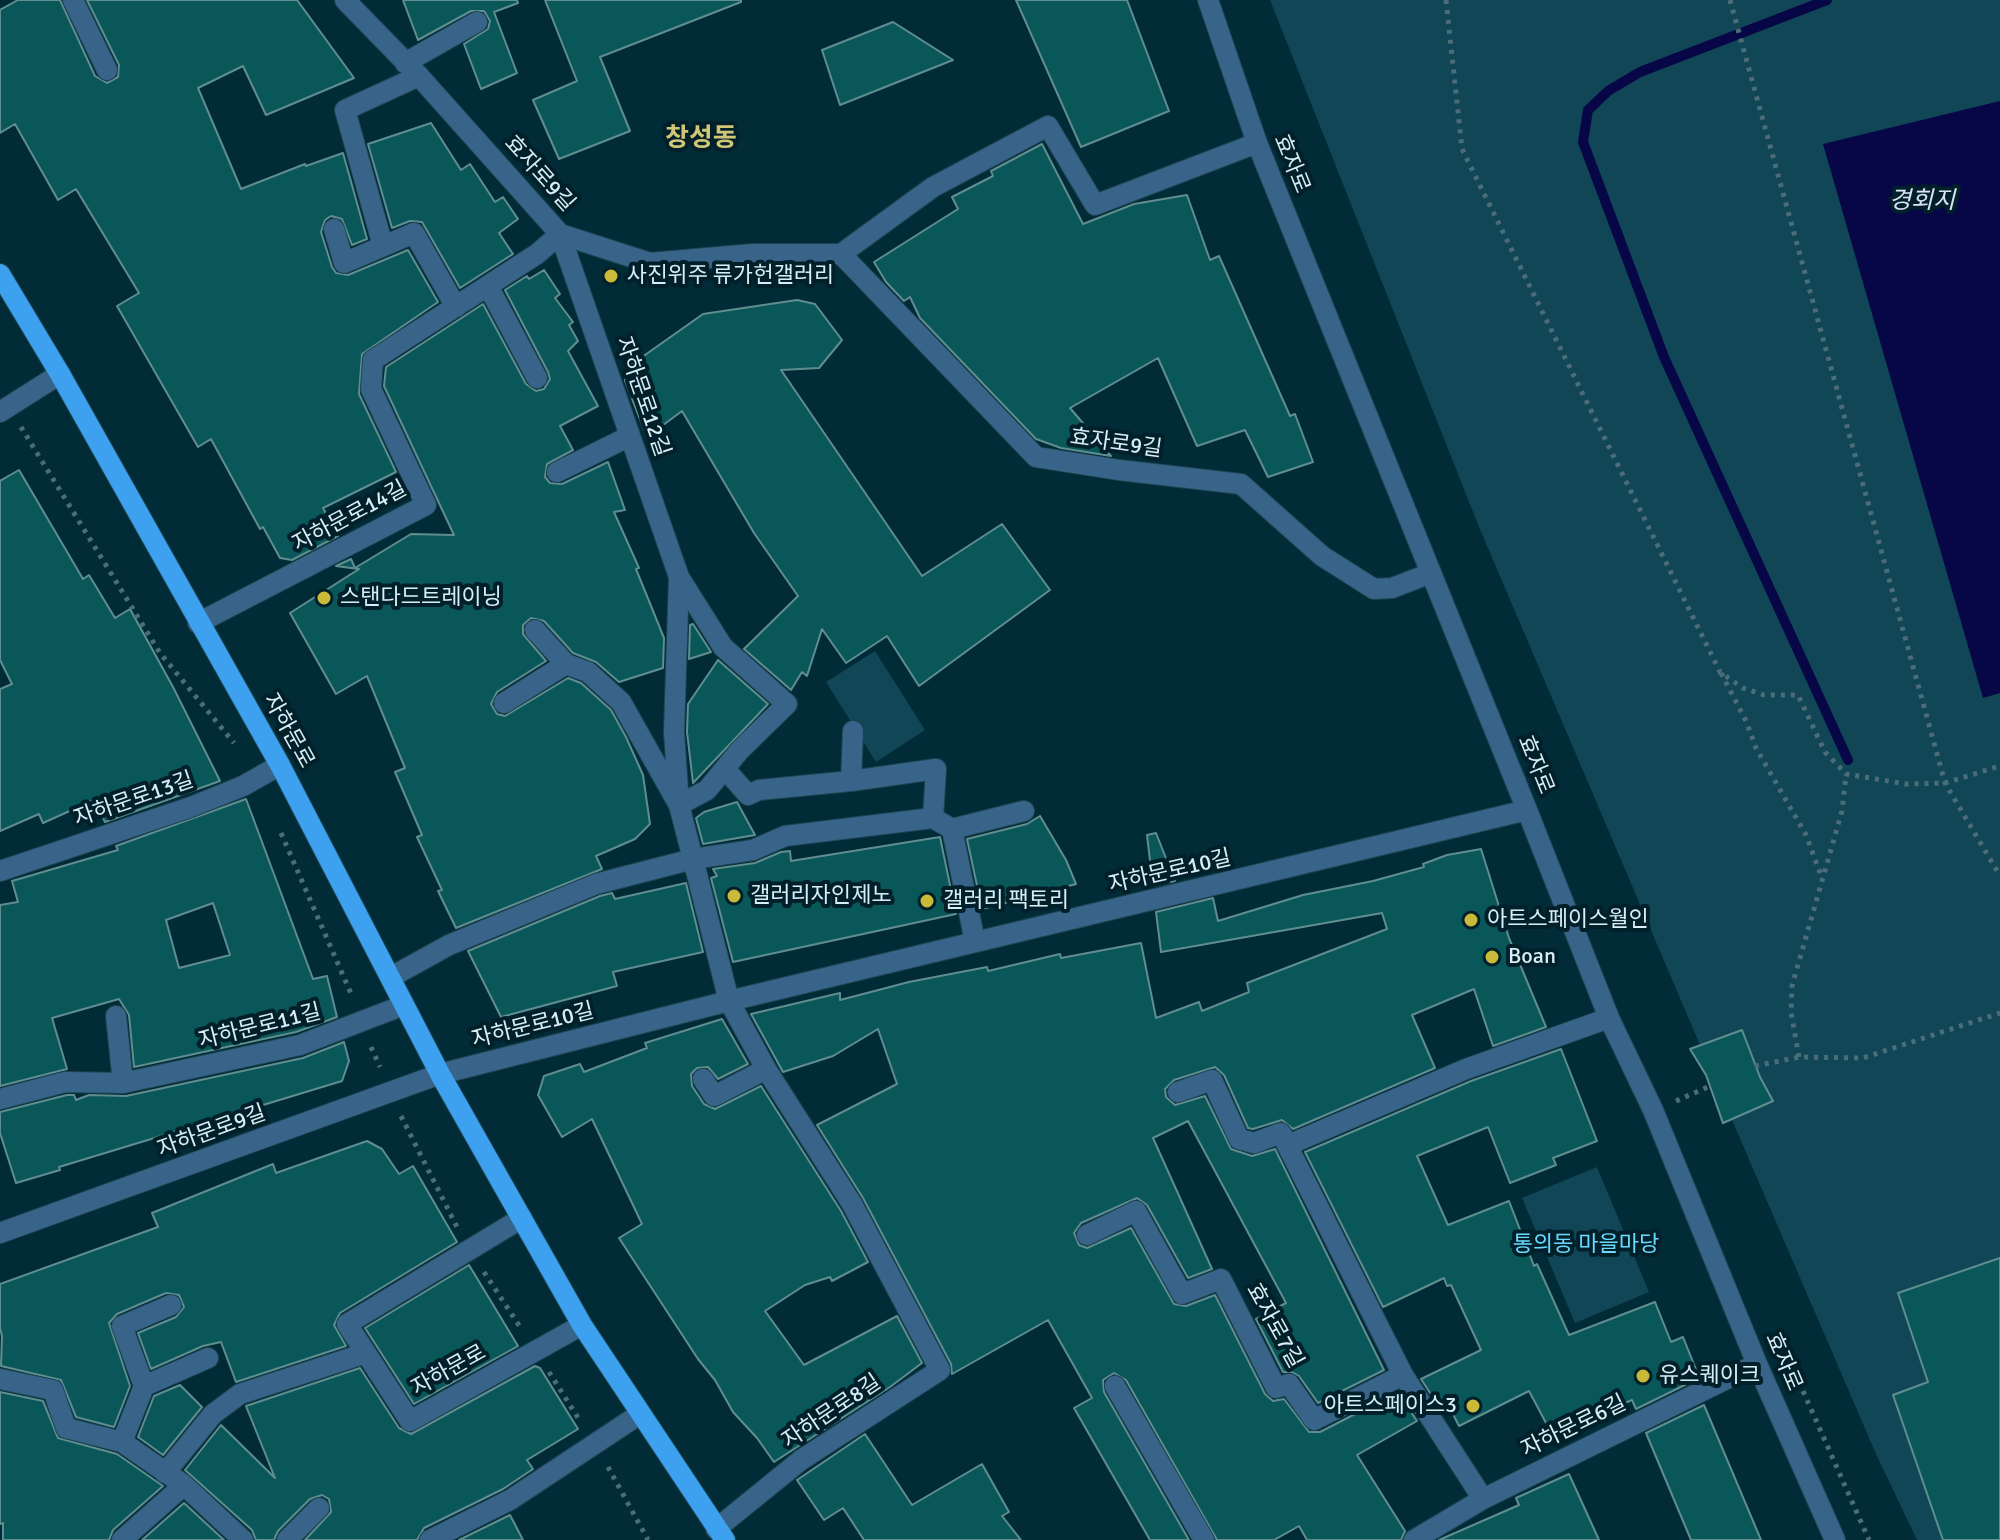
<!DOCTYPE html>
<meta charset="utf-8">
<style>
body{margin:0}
canvas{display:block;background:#002b37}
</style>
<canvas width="2000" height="1540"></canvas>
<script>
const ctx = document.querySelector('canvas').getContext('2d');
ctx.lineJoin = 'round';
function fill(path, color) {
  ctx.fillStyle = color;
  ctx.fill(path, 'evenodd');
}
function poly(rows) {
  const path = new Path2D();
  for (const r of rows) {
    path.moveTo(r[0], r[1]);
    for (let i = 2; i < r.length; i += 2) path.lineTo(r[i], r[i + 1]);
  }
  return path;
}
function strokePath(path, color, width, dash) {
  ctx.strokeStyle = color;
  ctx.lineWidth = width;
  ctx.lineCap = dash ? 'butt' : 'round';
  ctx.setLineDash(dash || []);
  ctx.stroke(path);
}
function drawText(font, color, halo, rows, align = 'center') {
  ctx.font = font + ' Signika,"Noto Sans KR",sans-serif';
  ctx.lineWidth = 8;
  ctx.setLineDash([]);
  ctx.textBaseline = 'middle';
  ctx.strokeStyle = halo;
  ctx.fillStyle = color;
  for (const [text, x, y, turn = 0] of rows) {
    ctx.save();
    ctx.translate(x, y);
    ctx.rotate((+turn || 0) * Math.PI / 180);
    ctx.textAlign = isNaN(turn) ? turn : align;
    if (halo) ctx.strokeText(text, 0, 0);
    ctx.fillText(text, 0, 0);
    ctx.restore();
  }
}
fill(poly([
 [1270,0,2000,0,2000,1540,1917,1540,1876,1454,1732,1120,1722,1125,1706,1075,1690,1049,1700,1045,1479,527],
 [875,651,925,730,876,762,826,682],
 [1597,1167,1649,1292,1575,1323,1522,1198]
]), '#114656');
fill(poly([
 [2000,101,2000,693,1983,698,1823,144]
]), '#070747');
strokePath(poly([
 [1827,0,1640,72,1608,91,1588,110,1583,142,1664,357,1848,760]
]), '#070747', 10);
const building = poly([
 [18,0,60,0,95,76,107,83,118,77,119,65,87,0,297,0,354,78,266,115,243,66,198,88,241,189,305,164,306,166,343,153,367,239,352,245,342,219,331,216,325,220,321,232,332,267,336,273,348,275,408,250,438,302,362,354,359,394,396,472,323,508,338,536,292,560,280,558,263,527,260,529,211,439,198,447,117,306,139,293,76,189,58,200,15,124,0,133,0,10,18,0],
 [403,0,517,0,518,3,494,12,517,73,481,89,464,44,488,29,490,21,484,11,471,11,418,40,403,0],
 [545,0,741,0,741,2,600,57,630,131,559,159,533,100,577,81,545,0],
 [1016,0,1127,0,1169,111,1081,147,1016,0],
 [893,22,953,60,840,105,822,50,893,22],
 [431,123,461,170,470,164,495,202,503,197,518,219,499,233,513,254,460,288,422,222,410,221,392,228,368,144,431,123],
 [1042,144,1083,224,1134,204,1187,195,1210,260,1219,256,1290,416,1295,414,1313,462,1268,477,1245,430,1197,446,1158,358,1070,408,1111,456,1061,448,1036,439,920,318,910,297,904,301,886,282,874,262,958,209,952,197,993,176,991,171,1042,144],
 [544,270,560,294,555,298,573,322,569,325,578,341,568,351,598,406,560,426,573,450,547,464,545,477,550,483,562,484,608,462,625,510,614,512,639,568,636,569,664,638,663,668,619,682,596,662,573,653,544,621,531,618,523,625,523,634,546,661,497,692,491,704,497,714,505,716,568,678,581,683,611,710,626,737,643,775,650,824,635,839,596,856,602,869,456,928,438,891,442,890,417,837,422,835,395,772,405,768,367,676,336,694,290,613,359,569,336,566,351,559,355,568,411,534,454,535,384,386,386,367,483,304,526,384,536,391,544,389,550,379,548,372,505,290,527,276,529,279,544,270],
 [797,300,815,304,842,340,819,368,781,370,922,576,1002,524,1050,590,919,686,887,636,846,663,822,629,807,676,802,672,791,690,744,649,798,596,754,533,682,411,647,437,625,381,628,367,703,314,797,300],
 [19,470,83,579,89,575,115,618,130,609,173,687,220,781,105,822,94,800,43,823,39,814,0,831,0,689,12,684,0,660,0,481,19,470],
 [693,624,711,652,689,659,690,625,693,624],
 [718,660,768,704,693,783,687,732,688,704,718,660],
 [246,799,313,979,327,976,337,1017,296,1032,134,1067,129,1015,119,999,52,1018,67,1069,0,1086,0,905,18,902,12,881,118,850,116,846,246,799],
 [213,903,230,955,179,968,166,920,213,903],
 [737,802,755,835,703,844,696,818,704,812,737,802],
 [1040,816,1066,860,1076,884,982,909,967,839,1027,824,1040,816],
 [1156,833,1175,881,1153,886,1147,835,1156,833],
 [940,837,956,914,733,962,711,878,717,876,713,869,755,863,781,852,790,851,791,861,940,837],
 [1481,849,1509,938,1546,1027,1493,1046,1474,989,1412,1015,1435,1068,1293,1129,1282,1120,1253,1129,1248,1128,1224,1075,1215,1067,1174,1080,1165,1089,1166,1097,1175,1105,1205,1096,1231,1149,1252,1156,1275,1149,1384,1370,1318,1403,1299,1376,1292,1372,1283,1372,1256,1319,1286,1303,1188,1121,1153,1138,1212,1269,1188,1278,1147,1205,1137,1198,1081,1223,1074,1233,1079,1245,1087,1248,1131,1228,1174,1304,1186,1306,1215,1295,1265,1394,1273,1401,1284,1399,1309,1432,1320,1432,1398,1392,1417,1421,1357,1455,1405,1531,1401,1540,1307,1540,1299,1526,1274,1540,1217,1540,1126,1380,1114,1373,1103,1380,1104,1392,1189,1540,1150,1540,1074,1408,1092,1398,1048,1320,952,1374,951,1364,863,1198,817,1125,897,1084,878,1029,833,1056,783,1072,751,1014,840,993,840,1000,909,982,987,967,988,971,1060,954,1061,958,1141,943,1156,1018,1199,1002,1202,1011,1249,992,1247,983,1387,929,1382,913,1161,952,1156,912,1213,898,1218,921,1303,895,1373,881,1424,867,1423,864,1447,855,1481,849],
 [686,883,703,952,613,972,617,986,501,1017,468,951,600,896,612,893,615,899,686,883],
 [722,1019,748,1064,718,1079,708,1067,697,1068,691,1074,692,1086,704,1104,715,1109,761,1086,841,1211,868,1262,832,1281,830,1277,805,1285,765,1311,804,1365,897,1316,922,1363,890,1387,774,1462,757,1438,733,1412,715,1380,698,1359,619,1238,642,1224,592,1119,562,1137,538,1095,544,1076,580,1064,584,1072,647,1048,645,1043,722,1019],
 [1742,1030,1760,1077,1773,1101,1723,1123,1706,1075,1690,1049,1742,1030],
 [344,1042,349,1061,342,1081,59,1167,60,1170,16,1183,0,1133,0,1112,67,1095,74,1095,76,1100,89,1095,126,1096,303,1058,344,1042],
 [1561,1049,1597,1141,1553,1158,1556,1165,1510,1183,1488,1127,1417,1156,1448,1225,1509,1201,1534,1266,1537,1264,1569,1335,1655,1302,1671,1342,1683,1337,1697,1372,1691,1375,1693,1381,1636,1409,1632,1400,1576,1424,1577,1426,1554,1438,1529,1391,1459,1426,1448,1404,1440,1408,1421,1379,1481,1350,1451,1285,1447,1286,1444,1278,1383,1307,1305,1152,1471,1081,1561,1049],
 [367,1141,382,1149,399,1174,413,1166,457,1242,340,1313,334,1325,346,1346,236,1382,221,1342,203,1346,151,1369,138,1333,176,1317,184,1307,179,1295,166,1293,117,1314,109,1323,130,1386,114,1427,76,1417,61,1380,1,1366,2,1336,0,1328,0,1284,158,1227,152,1213,273,1164,276,1173,367,1141],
 [2000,1258,2000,1540,1943,1540,1893,1395,1928,1382,1898,1293,2000,1258],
 [469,1265,518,1346,414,1404,365,1328,469,1265],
 [535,1366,540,1368,578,1429,527,1460,533,1469,503,1489,424,1528,417,1540,305,1540,331,1512,329,1499,322,1495,310,1499,278,1531,274,1540,256,1540,252,1530,185,1470,221,1425,275,1478,246,1406,360,1368,399,1428,411,1434,535,1366],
 [180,1385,202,1407,163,1455,138,1437,154,1396,180,1385],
 [0,1392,43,1401,58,1438,117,1454,163,1486,113,1530,109,1540,3,1540,3,1523,0,1524,0,1392],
 [1704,1405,1761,1540,1691,1540,1646,1433,1704,1405],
 [865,1434,912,1505,982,1464,1009,1512,1002,1516,1021,1540,864,1540,843,1508,824,1520,797,1480,865,1434],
 [1569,1474,1599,1540,1439,1540,1519,1505,1516,1498,1569,1474],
 [184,1503,224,1540,142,1540,184,1503],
 [510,1515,523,1540,459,1540,510,1515]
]);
fill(building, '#0a5759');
strokePath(building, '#608d8f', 2);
const minor = poly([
 [73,0,107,70],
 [345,0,419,76,560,234,650,263,753,254,841,254,1036,457,1119,470,1241,484,1322,556,1374,589,1392,588,1431,573],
 [1208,0,1257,143,1527,810,1609,1018,1653,1110,1757,1364,1835,1540],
 [405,63,477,22],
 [334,229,344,263,414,233,456,307],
 [383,246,345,110,419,76],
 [841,254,933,187,1048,126,1095,205,1257,143],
 [488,286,537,378],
 [0,412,60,374],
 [557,472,630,436],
 [198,623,426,505,371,389,373,360,537,254,560,234,679,577,674,732,679,805,693,859,596,884,449,945,391,977],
 [535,630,566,664],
 [504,703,566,664,588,672,621,702,679,805,707,790,740,750,787,704,723,647,679,577],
 [726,770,748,795,759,790,851,781,936,769,933,818],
 [851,781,853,731],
 [952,829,975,942],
 [0,871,191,807,243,786,280,765],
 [116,1016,123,1083],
 [703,1079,714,1096,766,1069],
 [1178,1092,1212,1080,1239,1139,1254,1143,1281,1133,1403,1375,1483,1499],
 [0,1099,65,1082,123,1083,300,1045,404,1005],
 [1288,1145,1466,1069,1609,1018],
 [522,1218,347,1324,410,1421,582,1325],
 [0,1233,440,1074,729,1001,1527,810],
 [1087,1235,1136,1211,1182,1294,1221,1279,1276,1388,1289,1384,1314,1420,1403,1375],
 [0,1379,53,1390,66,1428,122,1442,184,1485,243,1540],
 [144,1386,122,1326,171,1305],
 [1115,1386,1204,1540],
 [122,1442,144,1386,208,1358],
 [165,1473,213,1414,240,1394,366,1353],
 [716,1529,801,1460,940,1370,852,1204,766,1069,729,1001,693,859,753,850,785,836,933,818,952,829,1024,811],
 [122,1540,184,1485],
 [287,1540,319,1508],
 [430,1540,510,1500,640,1414],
 [1414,1540,1483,1499,1757,1364]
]);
const major = poly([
 [0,274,60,374,280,765,440,1074,582,1325,725,1540]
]);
strokePath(minor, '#1e4652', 22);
strokePath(major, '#1e4652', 22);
strokePath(poly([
 [1446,0,1462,149,1720,672,1743,688,1764,695,1798,695,1825,752,1846,774,1906,784,1945,783,2000,766],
 [1730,0,1945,783,2000,876],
 [21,427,160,653,234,743],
 [1721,673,1746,721,1756,748,1806,835,1822,878],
 [281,833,352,996],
 [371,1047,380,1067],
 [1799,1057,1791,1012,1792,986,1842,811,1846,774],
 [1755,1066,1799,1057,1863,1058,2000,1013],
 [1676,1101,1710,1086],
 [401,1116,458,1229],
 [484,1272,522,1330],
 [549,1372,580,1421],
 [1803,1391,1869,1540],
 [608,1467,648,1540]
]), '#4a6d78', 5, [4, 6]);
strokePath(minor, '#39648a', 20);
strokePath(major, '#3da1ef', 20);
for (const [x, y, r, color] of [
 [611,276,8,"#caba3a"],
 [324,598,8,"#caba3a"],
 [734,896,8,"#caba3a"],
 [927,901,8,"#caba3a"],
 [1471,920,8,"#caba3a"],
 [1492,957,8,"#caba3a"],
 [1643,1376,8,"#caba3a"],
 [1473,1406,8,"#caba3a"]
]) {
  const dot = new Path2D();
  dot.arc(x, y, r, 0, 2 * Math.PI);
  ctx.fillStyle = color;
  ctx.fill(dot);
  strokePath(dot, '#02202a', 3);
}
drawText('22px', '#d8edf5', '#02202a', [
 ["효자로",1291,164,68],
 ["효자로9길",539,174,48],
 ["자하문로12길",642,397,71],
 ["효자로9길",1116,444,8],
 ["자하문로14길",350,517,-28],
 ["자하문로",288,731,61],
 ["효자로",1535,765,68],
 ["자하문로13길",134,800,-19],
 ["자하문로10길",1170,872,-13],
 ["자하문로10길",533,1026,-14],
 ["자하문로11길",260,1027,-14],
 ["자하문로9길",212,1132,-20],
 ["효자로7길",1274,1326,61],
 ["효자로",1783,1362,67],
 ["자하문로",449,1371,-29],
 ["자하문로8길",832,1412,-34],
 ["자하문로6길",1574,1427,-26]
]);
drawText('22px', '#d8edf5', '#02202a', [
 ["사진위주 류가헌갤러리",627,276],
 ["스탠다드트레이닝",340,598],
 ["갤러리자인제노",750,896],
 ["갤러리 팩토리",943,901],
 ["아트스페이스월인",1487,920],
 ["Boan",1508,957],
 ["유스퀘이크",1659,1376],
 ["아트스페이스3",1457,1406,"right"]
], 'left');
drawText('22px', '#69d9fd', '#02202a', [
 ["통의동 마을마당",1586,1245]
]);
drawText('italic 24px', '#dce3f7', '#02202a', [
 ["경회지",1922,202]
]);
drawText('bold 26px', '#cfc677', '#02202a', [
 ["창성동",701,139]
]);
</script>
